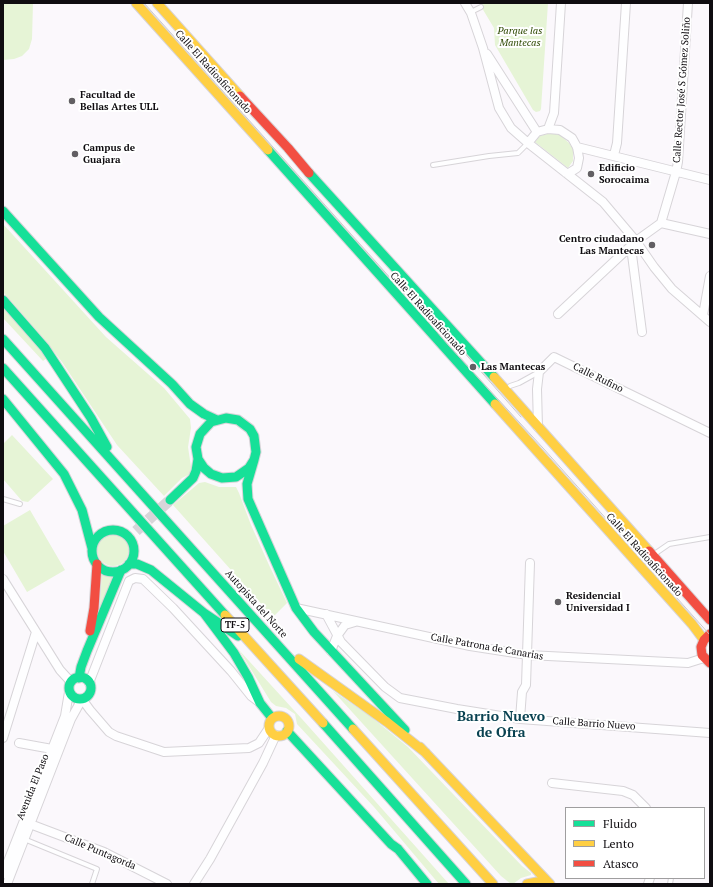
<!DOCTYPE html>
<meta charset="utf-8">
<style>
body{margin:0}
#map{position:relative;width:713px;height:887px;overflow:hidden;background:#fbf8fc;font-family:"PT Serif",serif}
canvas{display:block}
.frame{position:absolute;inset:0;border:4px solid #0f0c10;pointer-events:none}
.legend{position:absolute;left:565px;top:807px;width:140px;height:72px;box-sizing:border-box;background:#fff;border:1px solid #9f9e9f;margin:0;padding:5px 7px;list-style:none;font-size:12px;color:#0f0c10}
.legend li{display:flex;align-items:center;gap:8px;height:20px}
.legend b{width:20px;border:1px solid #9f9e9f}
</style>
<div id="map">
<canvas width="713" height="887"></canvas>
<div class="frame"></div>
<ul class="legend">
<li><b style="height:5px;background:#16e098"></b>Fluido</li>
<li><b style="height:5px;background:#ffcf43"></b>Lento</li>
<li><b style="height:5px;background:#f24e42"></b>Atasco</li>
</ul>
</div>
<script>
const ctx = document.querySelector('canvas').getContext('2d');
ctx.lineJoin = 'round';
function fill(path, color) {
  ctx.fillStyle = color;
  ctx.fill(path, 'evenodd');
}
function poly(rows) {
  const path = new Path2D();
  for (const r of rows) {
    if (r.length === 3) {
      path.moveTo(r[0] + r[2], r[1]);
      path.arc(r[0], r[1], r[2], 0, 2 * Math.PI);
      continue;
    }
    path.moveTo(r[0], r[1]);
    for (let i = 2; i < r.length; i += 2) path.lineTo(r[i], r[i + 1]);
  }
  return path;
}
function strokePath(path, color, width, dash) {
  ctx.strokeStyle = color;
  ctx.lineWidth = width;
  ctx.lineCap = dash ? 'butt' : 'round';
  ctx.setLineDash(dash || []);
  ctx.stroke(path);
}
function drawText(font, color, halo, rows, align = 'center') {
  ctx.font = font + ' "PT Serif",serif';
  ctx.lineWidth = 4;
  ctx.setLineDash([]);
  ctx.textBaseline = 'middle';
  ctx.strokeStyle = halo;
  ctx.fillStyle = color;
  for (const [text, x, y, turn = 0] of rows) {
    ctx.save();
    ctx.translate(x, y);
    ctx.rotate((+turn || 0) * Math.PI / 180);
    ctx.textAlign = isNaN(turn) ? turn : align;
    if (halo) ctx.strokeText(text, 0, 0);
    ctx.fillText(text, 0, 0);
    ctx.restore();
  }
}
fill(poly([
 [3,3,33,3,32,39,29,49,22,56,14,59,3,60],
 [479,3,548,3,541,109,540,111,536,112,533,110,495,45,494,28],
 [551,133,560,135,569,143,573,149,573,161,568,168,535,142,540,136],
 [3,224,106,337,164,388,190,419,191,428,188,447,191,467,190,474,182,478,164,496,117,445,62,362,44,339,3,292],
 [3,306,47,358,43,361,3,318],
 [12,435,53,479,28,502,22,501,3,479,3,444],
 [205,482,219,487,236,487,239,493,251,525,269,565,287,603,273,617,173,505,199,483],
 [30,510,65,570,27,592,3,551,3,526],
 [113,550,16],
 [102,573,113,576,100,609,100,600],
 [239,650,302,719,449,884,439,884,374,807,297,724,295,714,286,708,276,706,271,702],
 [333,691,370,716,408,747,522,866,531,873,531,875,521,878,513,884,511,884,501,876]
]), '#e6f4d6');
strokePath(poly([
 [136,531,170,500]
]), '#d8d5d9', 11, [11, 5.5]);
const lane = poly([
 [471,12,481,7],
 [433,165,489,156,518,153,528,143],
 [510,386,519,383,539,372],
 [3,499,20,504],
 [653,555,669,544,710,537],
 [24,839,97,869,92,884],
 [670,884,671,878]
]);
const street = poly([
 [465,3,471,13,483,48,499,108,511,128,528,143,603,202,636,241,654,267,672,289,710,322],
 [487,54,537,132],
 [548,129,554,113,561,3],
 [528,143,537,132,548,129,560,130,572,138,577,147,579,158,577,168,569,173,566,173],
 [577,147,710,180],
 [614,155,617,143,626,3],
 [661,223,676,172,678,162,688,3],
 [631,247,642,332],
 [558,314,636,241,661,223,710,234],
 [703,315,710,276],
 [538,427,537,389,539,372,554,357,710,433],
 [3,579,60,670,71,682],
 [296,608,470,646,528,655,688,663,704,658],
 [326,614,341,642,385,687,400,698,457,709,520,719,710,733],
 [331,651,337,636,345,625,355,622],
 [89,683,129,581,135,578,143,579,173,608,231,671,251,696,259,702],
 [82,699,90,710,109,732,116,736,164,752,249,748,259,743,269,728],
 [520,719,522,692,526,685,530,563],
 [3,738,36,632],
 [19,743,52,749],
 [552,783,623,791,633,795,646,808],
 [30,824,104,852,167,884],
 [3,874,65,716,69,692],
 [7,884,71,719,82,699],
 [194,884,210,859,263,763,276,735],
 [648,884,650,878]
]);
const fast = poly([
 [268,150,495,404],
 [309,173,494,377],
 [3,211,99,317,172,384,190,404,204,414,217,420],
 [3,300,45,348,91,418,107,447],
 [3,339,353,729],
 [3,368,225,615],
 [3,399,64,474,82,510,92,548],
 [254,460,249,468,236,477,222,478,211,474,204,468,198,459,196,447,200,434,211,422,226,418,238,420,250,429,254,436,256,452,254,460,247,484,248,499,296,608,314,632,405,730],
 [170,500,193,478,196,471,198,459],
 [113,551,21],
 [129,564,137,564,151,570,204,613,234,653,248,677,260,703,272,718],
 [204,613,238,636],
 [80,688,11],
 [79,678,81,667,87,651,121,570],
 [323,723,466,884],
 [287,731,391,844,398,849,427,884]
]);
const slow = poly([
 [136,3,268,150],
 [157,3,240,96],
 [494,377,649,551],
 [495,404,692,624,704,640],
 [225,615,323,723],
 [299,659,387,722,426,753],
 [279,726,10],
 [353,729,493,884],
 [420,747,550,884],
 [527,884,537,882,545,884]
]);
const jam = poly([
 [240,96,288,148,309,173],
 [649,551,710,620],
 [90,631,94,608,97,564],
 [710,634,704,640,701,647,702,655,710,663]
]);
strokePath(lane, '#d7d4d8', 6);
strokePath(street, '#d7d4d8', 10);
strokePath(fast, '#d7d4d8', 11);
strokePath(slow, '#d7d4d8', 11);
strokePath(jam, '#d7d4d8', 11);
strokePath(lane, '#fefeff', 4);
strokePath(street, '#fefeff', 8);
strokePath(fast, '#16e098', 9);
strokePath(slow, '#ffcf43', 9);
strokePath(jam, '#f24e42', 9);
strokePath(poly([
 [144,3,402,291,449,346,543,448,710,635],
 [423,308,454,341,521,417]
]), '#cbcacb', 1);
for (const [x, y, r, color] of [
 [72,101,4,"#625f63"],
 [75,154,4,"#625f63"],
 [591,174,4,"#625f63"],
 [652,245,4,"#625f63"],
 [473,367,4,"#625f63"],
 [558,602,4,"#625f63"]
]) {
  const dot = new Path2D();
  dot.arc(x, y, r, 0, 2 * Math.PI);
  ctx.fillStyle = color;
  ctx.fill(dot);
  strokePath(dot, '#fff', 1.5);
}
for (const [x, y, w] of [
 [235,625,28]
]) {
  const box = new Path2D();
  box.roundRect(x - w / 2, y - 7, w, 14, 3);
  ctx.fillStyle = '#fff';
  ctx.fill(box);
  strokePath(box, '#0f0c10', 1);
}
drawText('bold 9px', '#0f0c10', null, [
 ["TF-5",235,625]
]);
drawText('italic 10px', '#2f4a03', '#fff', [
 ["Parque las",520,31],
 ["Mantecas",520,43]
]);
drawText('10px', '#0f0c10', '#fff', [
 ["Calle El Radioaficionado",213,72,48],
 ["Calle Rector José S Gómez Soliño",682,90,-86],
 ["Calle El Radioaficionado",428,314,48],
 ["Calle Rufino",598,378,26],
 ["Calle El Radioaficionado",644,555,48],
 ["Autopista del Norte",256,604,48],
 ["Calle Patrona de Canarias",487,647,10],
 ["Calle Barrio Nuevo",594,724,4],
 ["Avenida El Paso",33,787,-68],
 ["Calle Puntagorda",100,852,23]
]);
drawText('bold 10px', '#0f0c10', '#fff', [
 ["Facultad de",80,95],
 ["Bellas Artes ULL",80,107],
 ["Campus de",83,148],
 ["Guajara",83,160],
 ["Edificio",599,168],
 ["Sorocaima",599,180],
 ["Centro ciudadano",644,239,"right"],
 ["Las Mantecas",644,251,"right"],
 ["Las Mantecas",481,367],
 ["Residencial",566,596],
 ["Universidad I",566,608]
], 'left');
drawText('bold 14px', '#094251', '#fff', [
 ["Barrio Nuevo",501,717],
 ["de Ofra",501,733]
]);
</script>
